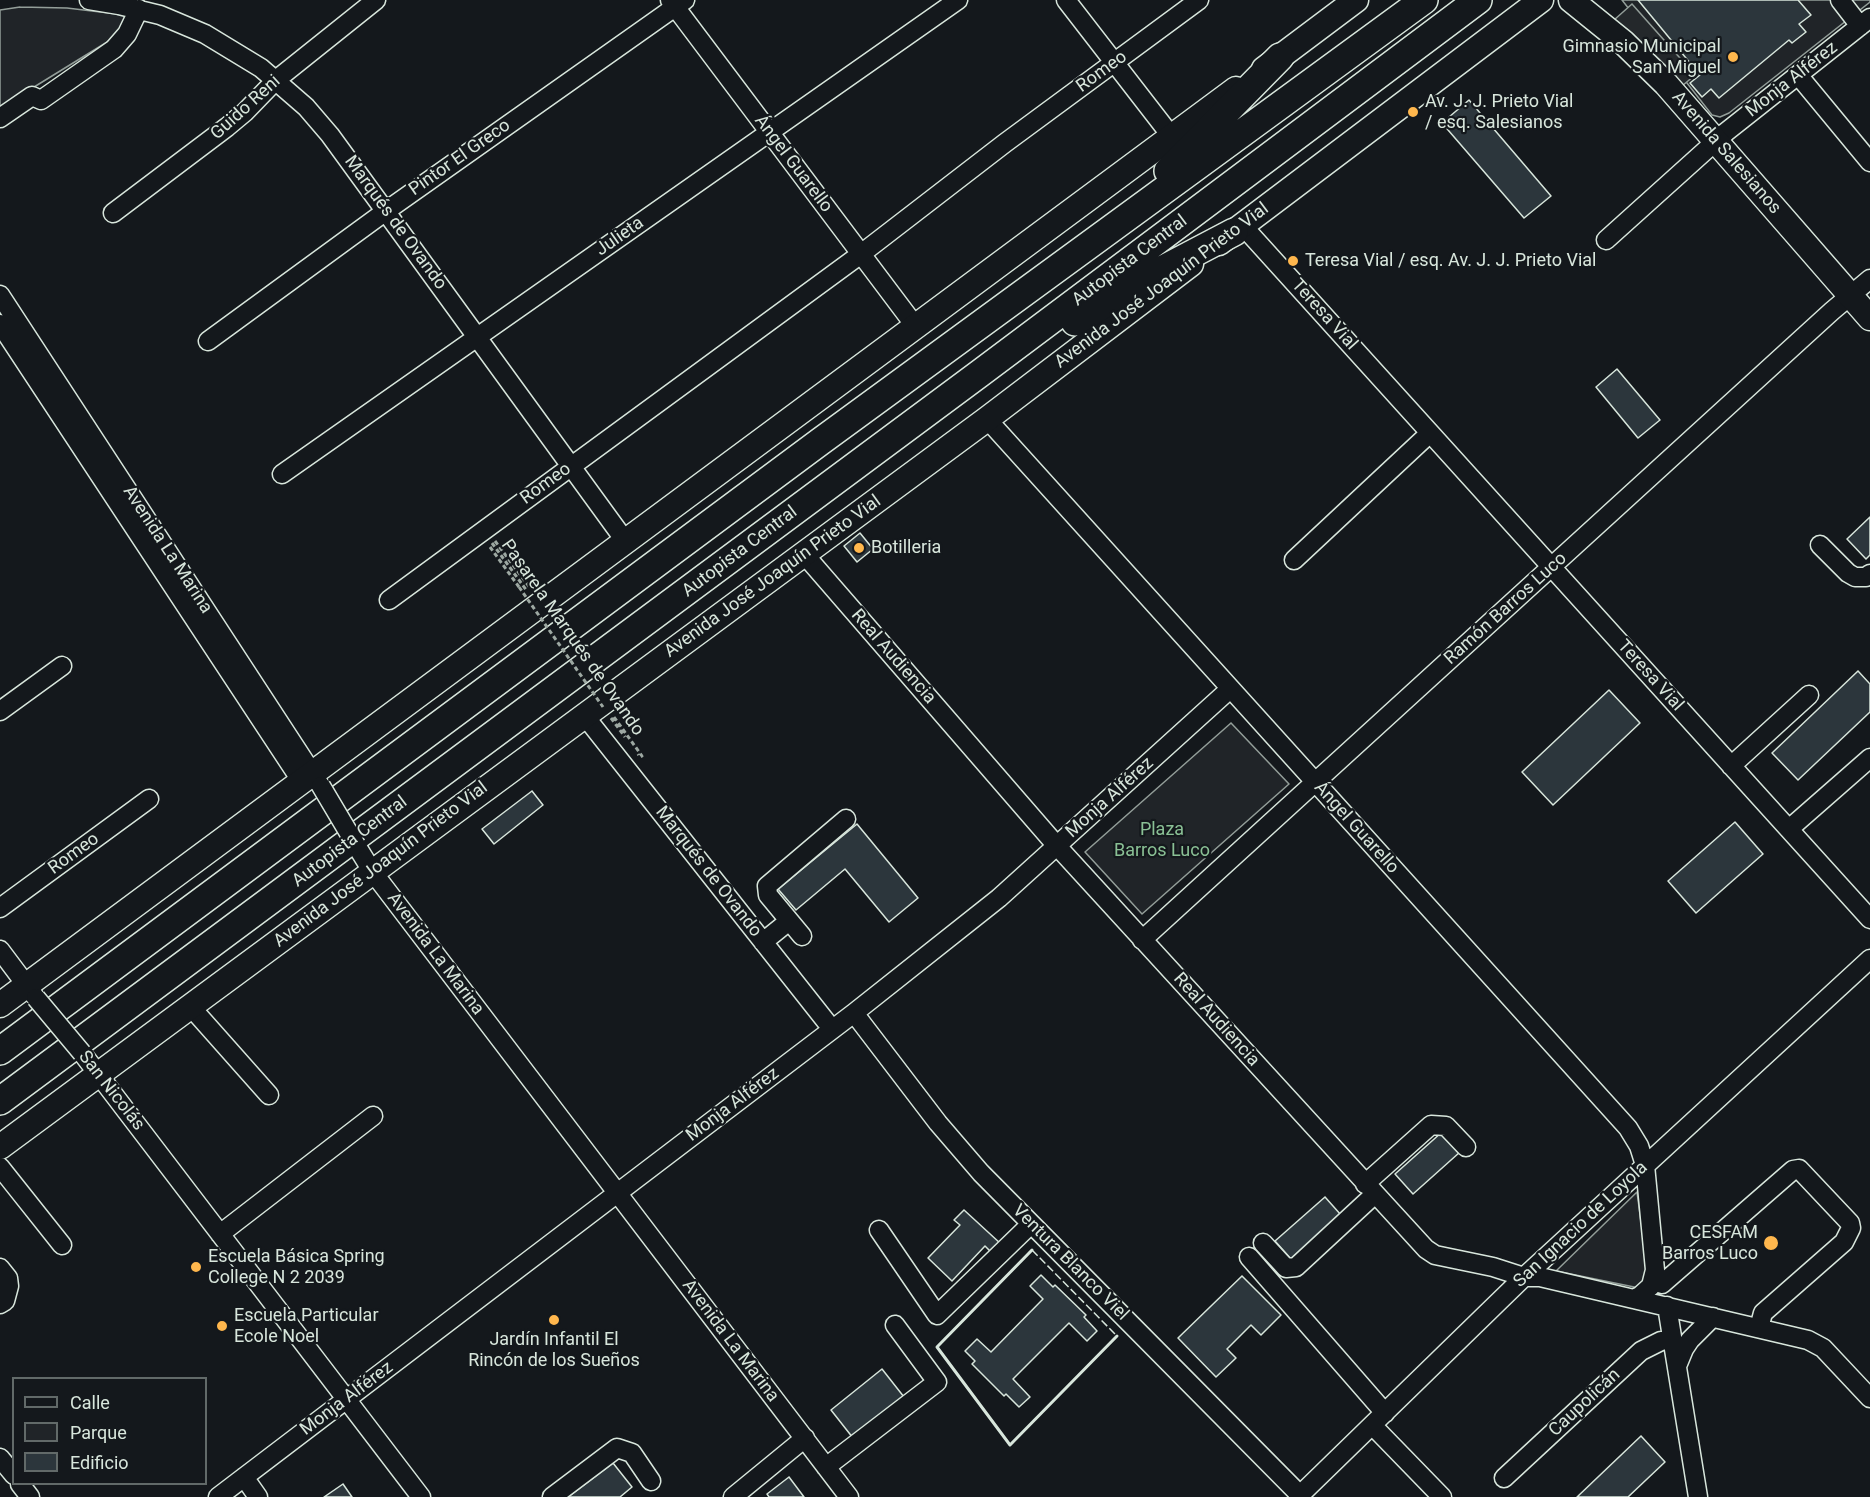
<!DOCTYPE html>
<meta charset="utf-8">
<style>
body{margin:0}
#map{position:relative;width:1870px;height:1497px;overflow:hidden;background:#14181c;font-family:Roboto,sans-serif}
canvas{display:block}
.legend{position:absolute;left:12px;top:1377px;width:195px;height:108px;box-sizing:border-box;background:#14181c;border:2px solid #626a69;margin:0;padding:8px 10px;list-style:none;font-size:18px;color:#d8e6dc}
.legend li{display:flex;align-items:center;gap:12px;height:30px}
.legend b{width:30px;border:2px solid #626a69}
</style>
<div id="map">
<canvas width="1870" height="1497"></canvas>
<ul class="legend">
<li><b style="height:8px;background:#14181c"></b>Calle</li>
<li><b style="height:16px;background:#202428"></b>Parque</li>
<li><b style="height:16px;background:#2c363c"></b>Edificio</li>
</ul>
</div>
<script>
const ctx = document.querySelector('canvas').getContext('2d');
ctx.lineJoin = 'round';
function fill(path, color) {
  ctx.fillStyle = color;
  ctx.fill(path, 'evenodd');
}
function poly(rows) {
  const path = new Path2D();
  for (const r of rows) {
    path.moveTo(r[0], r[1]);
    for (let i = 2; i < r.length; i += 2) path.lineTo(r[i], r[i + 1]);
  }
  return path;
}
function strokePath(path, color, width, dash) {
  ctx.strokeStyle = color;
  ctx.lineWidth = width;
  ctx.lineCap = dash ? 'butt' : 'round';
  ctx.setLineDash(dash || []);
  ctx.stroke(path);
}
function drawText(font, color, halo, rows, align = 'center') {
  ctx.font = font + ' Roboto,sans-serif';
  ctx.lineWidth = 4.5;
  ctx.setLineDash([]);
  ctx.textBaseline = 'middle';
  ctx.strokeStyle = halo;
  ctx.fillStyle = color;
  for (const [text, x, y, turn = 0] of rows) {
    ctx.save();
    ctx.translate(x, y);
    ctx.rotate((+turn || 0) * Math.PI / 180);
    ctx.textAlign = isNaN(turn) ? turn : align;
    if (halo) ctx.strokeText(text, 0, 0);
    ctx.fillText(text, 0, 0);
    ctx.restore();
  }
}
const green = poly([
 [1622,0,1870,0,1870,2,1729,113,1720,117,1712,115,1622,0],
 [20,7,67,8,125,15,123,25,112,39,0,108,0,10,20,7],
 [1231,723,1289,784,1142,914,1085,852,1231,723],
 [1637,1192,1648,1275,1639,1288,1556,1271,1637,1192]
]);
fill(green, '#202428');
strokePath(green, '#939e99', 1.5);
const parking = poly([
 [1632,4,1695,75,1682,86,1614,20,1632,4]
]);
fill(parking, '#24282b');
strokePath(parking, '#939e99', 1.5);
const building = poly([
 [1638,0,1798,0,1811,15,1799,24,1806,32,1792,43,1789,40,1719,98,1711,89,1702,97,1690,83,1700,75,1638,0],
 [1469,100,1551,196,1524,218,1442,123,1469,100],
 [1617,369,1660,420,1638,438,1596,387,1617,369],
 [1870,517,1870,555,1866,559,1847,539,1870,517],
 [860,533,873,549,857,562,844,546,860,533],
 [1858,671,1870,684,1870,712,1798,780,1772,753,1858,671],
 [1609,690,1640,723,1553,805,1522,772,1609,690],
 [532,791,543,805,494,844,482,829,532,791],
 [1735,822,1763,854,1696,913,1668,881,1735,822],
 [857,824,918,898,889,922,845,869,796,910,778,889,857,824],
 [1442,1132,1460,1152,1413,1194,1395,1174,1442,1132],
 [1325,1197,1341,1215,1291,1259,1275,1241,1325,1197],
 [964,1210,1001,1244,992,1253,985,1246,952,1281,928,1258,960,1225,954,1220,964,1210],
 [1041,1275,1053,1287,1055,1285,1086,1315,1084,1317,1097,1331,1087,1341,1069,1323,1013,1379,1030,1397,1019,1407,1006,1394,1004,1396,972,1364,975,1361,965,1351,977,1339,991,1352,1043,1299,1030,1286,1041,1275],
 [1242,1276,1281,1315,1261,1335,1251,1325,1227,1349,1236,1358,1216,1377,1178,1338,1242,1276],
 [882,1369,904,1397,853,1438,831,1410,882,1369],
 [1641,1436,1665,1462,1628,1497,1577,1497,1641,1436],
 [613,1463,632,1487,620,1497,568,1497,613,1463],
 [789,1477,804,1497,769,1497,767,1494,789,1477],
 [343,1484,352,1497,324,1497,343,1484]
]);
fill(building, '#2c363c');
strokePath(building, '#d8e6dc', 1.5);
const minor = poly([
 [89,0,119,5,160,15,205,34,261,68,306,107,330,135,626,542],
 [670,0,916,327],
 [1066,0,1172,137],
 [1840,0,1860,26],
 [1798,75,1870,162],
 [0,118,32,96,41,100,114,49,127,34,139,9],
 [113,213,227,127,245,112,276,80,376,0],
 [1242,225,1870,919],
 [1606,240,1726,132,1870,18],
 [0,295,318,782],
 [0,324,302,782],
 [208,341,386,211,685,0],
 [987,419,1628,1128,1639,1146,1645,1165,1655,1270,1651,1286,1640,1296,1633,1299],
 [282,474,958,0],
 [1820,545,1848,573,1855,577,1866,577,1870,574],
 [804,554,1057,846,1426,1249,1435,1255,1493,1267,1524,1277,1540,1277,1808,1340,1823,1348,1870,1398],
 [1294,560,1430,433],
 [389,600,861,254,1005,143,1199,0],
 [0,711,62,666],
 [584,715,832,1029],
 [1731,766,1809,695],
 [1789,829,1870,758],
 [356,845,372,871,849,1497],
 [0,908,149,799],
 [802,936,768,895,767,886,846,819],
 [1142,940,1832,311,1870,279],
 [763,942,789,921],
 [0,950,33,994],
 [190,1006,269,1095],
 [854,1013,938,1123,981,1173,1302,1497],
 [82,1053,421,1497],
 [0,1167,62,1245],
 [1365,1184,1431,1125,1446,1126,1466,1147],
 [879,1230,937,1315,1031,1224],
 [220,1234,373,1116],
 [1263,1243,1286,1268,1296,1267,1375,1194],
 [1249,1257,1385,1413],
 [0,1268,8,1278,9,1286,5,1301,0,1304],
 [1662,1284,1793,1170,1799,1169,1850,1223,1851,1228,1844,1242,1763,1313,1759,1328],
 [1667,1306,1698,1497],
 [1677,1366,1684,1349,1690,1340,1713,1317],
 [1372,1425,1442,1497],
 [0,1458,14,1475],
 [826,1467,937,1382,895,1325],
 [244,1477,258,1497],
 [1504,1478,1641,1351,1661,1341,1672,1339],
 [20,1484,30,1497],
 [218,1497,854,1013,999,898,1230,689],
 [552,1497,617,1448,632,1453,651,1481],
 [733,1497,805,1438],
 [1298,1497,1524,1277,1870,959]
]);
const major = poly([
 [1571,0,1623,42,1666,84,1870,318],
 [1264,69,1356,0],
 [1219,243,1541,0],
 [0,1005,1236,89],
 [0,1147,987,419,1191,264]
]);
const highway = poly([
 [1168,171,1280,57],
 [1075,322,1154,274,1234,232],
 [0,1051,821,441,1424,0],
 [0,1101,979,374,1478,0]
]);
strokePath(minor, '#d8e6dc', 21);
strokePath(major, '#d8e6dc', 27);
strokePath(highway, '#d8e6dc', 30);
strokePath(poly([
 [495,541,531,589],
 [492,543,527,591],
 [490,547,519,587],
 [614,717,642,756,640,757,638,754],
 [611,718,625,737]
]), '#9da8a2', 3, [4.5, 3]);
strokePath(minor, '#14181c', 18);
strokePath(major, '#14181c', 24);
strokePath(highway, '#14181c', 27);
const minorBridge = poly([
 [321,786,356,845],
 [36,998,82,1053]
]);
strokePath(minorBridge, '#d8e6dc', 21, []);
strokePath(poly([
 [519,587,603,707]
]), '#9da8a2', 3, [4.5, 3]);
strokePath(minorBridge, '#14181c', 18);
strokePath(poly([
 [1032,1250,1117,1336]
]), '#d8e6dc', 1.5, [8, 3]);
strokePath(poly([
 [1032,1250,937,1347,1010,1445,1117,1336]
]), '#d8e6dc', 3);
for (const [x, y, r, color] of [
 [1733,57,6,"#ffb74d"],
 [1413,112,6,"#ffb74d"],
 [1293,261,6,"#ffb74d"],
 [859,548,6,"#ffb74d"],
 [1771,1243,8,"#ffb74d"],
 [196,1267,6,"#ffb74d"],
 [554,1320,6,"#ffb74d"],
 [222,1326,6,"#ffb74d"]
]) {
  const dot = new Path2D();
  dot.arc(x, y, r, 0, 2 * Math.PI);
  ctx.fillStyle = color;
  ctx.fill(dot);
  strokePath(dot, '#14181c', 2);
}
drawText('18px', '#d8e6dc', '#14181c', [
 ["Gimnasio Municipal",1721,47,"right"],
 ["San Miguel",1721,68,"right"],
 ["Av. J. J. Prieto Vial",1425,102],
 ["/ esq. Salesianos",1425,123],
 ["Teresa Vial / esq. Av. J. J. Prieto Vial",1305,261],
 ["Botilleria",871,548],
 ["CESFAM",1758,1233,"right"],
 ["Barros Luco",1758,1254,"right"],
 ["Escuela Básica Spring",208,1257],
 ["College N 2 2039",208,1278],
 ["Escuela Particular",234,1316],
 ["Ecole Noel",234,1337],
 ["Jardín Infantil El",554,1340,"center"],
 ["Rincón de los Sueños",554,1361,"center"]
], 'left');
drawText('18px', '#d8e6dc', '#14181c', [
 ["Romeo",1102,72,-36],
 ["Monja Alférez",1792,80,-38],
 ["Guido Reni",246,108,-42],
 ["Avenida Salesianos",1726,153,49],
 ["Pintor El Greco",460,158,-35],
 ["Ángel Guarello",793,164,53],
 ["Marqués de Ovando",395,223,54],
 ["Julieta",620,237,-35],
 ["Autopista Central",1130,261,-37],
 ["Avenida José Joaquín Prieto Vial",1162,286,-37],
 ["Teresa Vial",1324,315,48],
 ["Romeo",546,484,-36],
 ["Avenida La Marina",167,550,57],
 ["Autopista Central",740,552,-37],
 ["Avenida José Joaquín Prieto Vial",773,577,-36],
 ["Ramón Barros Luco",1506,609,-42],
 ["Pasarela Marqués de Ovando",572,638,55],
 ["Real Audiencia",893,657,49],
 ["Teresa Vial",1650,676,48],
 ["Monja Alférez",1110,798,-42],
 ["Ángel Guarello",1356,828,48],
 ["Autopista Central",350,842,-37],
 ["Romeo",74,854,-36],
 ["Avenida José Joaquín Prieto Vial",381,865,-37],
 ["Marqués de Ovando",708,872,52],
 ["Avenida La Marina",435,954,53],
 ["Real Audiencia",1216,1020,48],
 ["San Nicolás",111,1091,52],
 ["Monja Alférez",733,1105,-37],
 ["San Ignacio de Loyola",1581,1225,-43],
 ["Ventura Blanco Viel",1070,1263,45],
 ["Avenida La Marina",730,1341,53],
 ["Monja Alférez",347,1399,-37],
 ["Caupolicán",1585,1403,-43]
]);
drawText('18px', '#8ac095', '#14181c', [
 ["Plaza",1162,830],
 ["Barros Luco",1162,851]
]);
</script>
